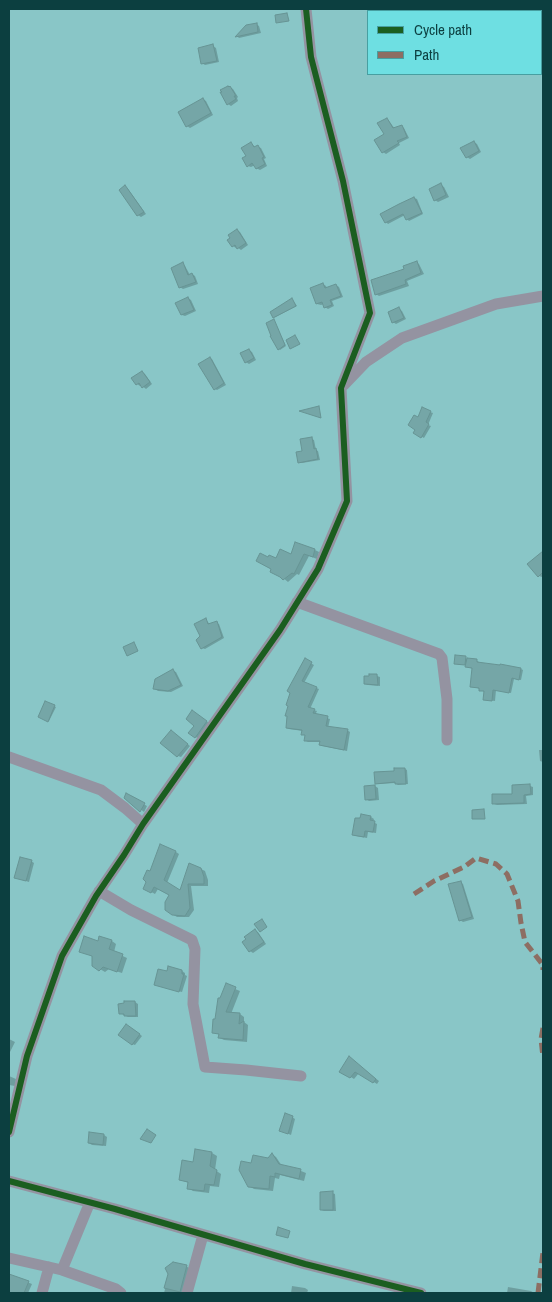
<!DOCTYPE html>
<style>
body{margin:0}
#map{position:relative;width:552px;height:1302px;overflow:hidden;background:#89c6c7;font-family:"Archivo Narrow",sans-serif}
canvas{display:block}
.frame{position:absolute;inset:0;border:10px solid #0c3f40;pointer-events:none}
.legend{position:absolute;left:367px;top:10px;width:175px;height:65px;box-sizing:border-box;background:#6edfe2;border:1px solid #479fa1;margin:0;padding:6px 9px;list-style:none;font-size:15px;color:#0c3f40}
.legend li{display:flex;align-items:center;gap:10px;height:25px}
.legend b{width:25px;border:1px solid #479fa1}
</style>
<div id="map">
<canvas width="552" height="1302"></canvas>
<div class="frame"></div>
<ul class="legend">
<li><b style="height:6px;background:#1b5e20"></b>Cycle path</li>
<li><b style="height:6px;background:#8d6e63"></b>Path</li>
</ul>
</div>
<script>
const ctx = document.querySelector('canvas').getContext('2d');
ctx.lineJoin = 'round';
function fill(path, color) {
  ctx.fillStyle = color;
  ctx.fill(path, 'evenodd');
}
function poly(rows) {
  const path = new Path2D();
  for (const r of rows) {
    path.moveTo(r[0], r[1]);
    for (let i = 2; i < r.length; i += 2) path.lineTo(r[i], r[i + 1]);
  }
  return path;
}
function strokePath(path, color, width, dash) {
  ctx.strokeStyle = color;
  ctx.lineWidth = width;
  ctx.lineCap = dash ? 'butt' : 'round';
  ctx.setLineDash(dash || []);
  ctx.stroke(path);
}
fill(poly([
 [256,24,259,26,261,33,239,38,237,36],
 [213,46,216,48,219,62,205,65,202,63],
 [230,87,233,89,238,97,237,98,238,101,231,106,228,104],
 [203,99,206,101,213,115,190,128,187,126],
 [387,119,389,121,395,129,401,126,404,128,409,138,399,143,400,145,386,154,383,152],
 [474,142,477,144,481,152,470,159,467,157],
 [251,143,256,148,258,147,261,148,266,158,264,159,267,166,260,170,256,168,255,165,251,167,248,166,247,157],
 [441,185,444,187,449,197,438,202,435,200],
 [125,187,128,189,146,214,141,217,138,215],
 [414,198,417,199,423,214,409,221,407,219,405,215,388,224,386,222],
 [237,230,240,232,248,245,241,250,237,247,236,248,233,246],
 [416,262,419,264,424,274,407,281,409,286,379,296,376,294],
 [182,264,185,266,190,275,192,274,195,276,198,284,183,289,180,287],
 [323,284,326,286,327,288,336,285,339,287,343,297,332,301,334,306,328,309,325,307,324,304,321,305,317,304,312,288],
 [188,298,191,300,196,311,185,316,182,315],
 [292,299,297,306,275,317,274,317],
 [399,309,402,311,406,319,396,324,393,322],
 [274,321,286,346,280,350,279,349],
 [249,350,252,352,256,360,249,364,246,362],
 [210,358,212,359,226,385,217,390,215,389],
 [142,372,145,374,152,384,146,389,141,385,140,386,137,384],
 [430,412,433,413,428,425,431,426,424,438,415,433,418,419],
 [312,439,314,440,316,450,318,451,320,460,302,463,299,462,303,452],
 [315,550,319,552,317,559,309,556,299,575,297,574,288,582,282,577,277,560],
 [543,553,543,576,542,577,539,576],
 [206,620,208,622,210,625,216,623,219,624,224,638,205,649,202,648,201,636],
 [465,657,466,659,477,661,479,662,479,664,521,669,523,670,521,680,514,679,511,693,496,690,495,701,487,700,484,699,485,692,480,690,480,689,471,686,473,669,467,667,467,665,456,664],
 [305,660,314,665,304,683,319,689,310,709,317,711,315,715,330,719,328,728,347,730,350,732,347,751,323,746,320,745,321,742,308,742,306,741,306,736,303,734,303,731,289,729,287,728],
 [173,671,176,672,183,686,171,692,158,691,155,689],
 [377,676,380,677,380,686,368,685,365,684,365,677],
 [46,702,56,707,49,721,40,717],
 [192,712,209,723,198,738,195,737,196,725],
 [174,733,190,746,181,757,178,756],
 [539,750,543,750,543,767,543,762,540,761],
 [405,769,407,770,408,784,398,785,395,783,378,784,376,783,395,772],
 [375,786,378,788,379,800,369,801,366,799],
 [530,786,533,787,533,795,526,796,527,804,497,805,494,804,513,795],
 [127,795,147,806,144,812,125,797],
 [371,817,374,819,373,822,377,824,376,833,368,832,367,838,356,836,353,835],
 [176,852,179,854,167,883,180,892,201,869,205,871,208,880,208,886,191,886,194,910,189,917,177,917,172,914,171,895,158,889,155,894,144,888,150,873],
 [31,861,34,863,29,882,19,879],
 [460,882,463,884,474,919,463,922,460,920],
 [255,931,258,932,266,944,253,953,250,951,244,942],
 [112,941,116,944,114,952,127,958,122,973,109,969,105,972,93,965,98,942],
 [182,971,185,973,185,975,187,976,182,992,159,986],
 [235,989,240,991,231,1014,240,1014,244,1017,244,1022,248,1025,247,1042,224,1040,220,1038,220,1035,213,1032,216,1020],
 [135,1002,138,1004,138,1017,128,1017,120,1013],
 [130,1027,142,1036,135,1045,132,1044],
 [9,1039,15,1042,9,1054],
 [352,1060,379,1081,377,1084,359,1073,354,1079,341,1071],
 [9,1076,16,1079,15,1086,9,1085],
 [292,1117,295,1119,291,1135,284,1132],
 [104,1135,107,1137,106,1146,92,1145,89,1143],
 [196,1151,212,1153,217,1156,215,1170,221,1174,219,1187,210,1186,209,1193,193,1191,188,1188,189,1183,180,1180,195,1163],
 [272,1154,276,1157,282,1166,301,1171,306,1173,304,1181,280,1175,279,1179,275,1178,273,1191,254,1189,249,1186,252,1164,269,1160],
 [332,1193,335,1194,336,1211,324,1211,321,1210],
 [186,1266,189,1268,182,1293,164,1293,169,1274],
 [9,1275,32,1284,28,1293,9,1293],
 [292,1286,305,1288,308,1290,307,1293,291,1293],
 [508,1287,531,1291,534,1293,507,1293]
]), '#0003');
const building = poly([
 [287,13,289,21,276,23,275,15,287,13],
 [257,23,258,32,235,37,246,25,257,23],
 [213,44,217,61,201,64,198,48,213,44],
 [228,86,229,87,230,86,236,96,234,96,236,99,227,105,220,92,222,92,220,90,228,86],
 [203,98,211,113,186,127,178,112,203,98],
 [387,118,393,128,402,125,407,137,397,141,399,143,382,153,374,140,384,134,377,123,387,118],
 [474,141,479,151,466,158,460,148,474,141],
 [251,142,254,147,258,145,264,157,262,158,265,164,256,169,252,163,247,167,242,158,246,156,241,148,251,142],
 [441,183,446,195,434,201,429,189,441,183],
 [125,185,144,212,137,216,119,190,125,185],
 [414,197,422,213,406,220,403,214,385,223,380,214,399,204,414,197],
 [237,229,246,243,237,249,235,245,232,247,227,240,230,238,228,235,237,229],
 [417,261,421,273,405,280,406,284,375,295,371,280,404,269,403,266,417,261],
 [183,262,188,275,192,273,196,282,179,288,171,268,183,262],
 [323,283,325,288,336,284,341,296,330,300,332,305,324,308,322,302,316,304,310,288,323,283],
 [188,297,194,310,181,315,175,303,188,297],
 [292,298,296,306,273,318,270,312,292,298],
 [399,307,404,318,392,323,388,312,399,307],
 [274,319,285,345,278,350,270,336,271,336,266,323,274,319],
 [295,335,300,344,290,349,286,340,295,335],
 [249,349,254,358,245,363,240,353,249,349],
 [210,357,224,383,214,390,198,364,210,357],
 [142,371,150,382,142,388,139,383,136,385,131,378,142,371],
 [319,406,321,418,299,411,319,406],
 [422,407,431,411,426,422,429,424,421,438,413,433,415,430,408,425,414,415,418,417,422,407],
 [312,437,314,449,316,448,318,459,298,463,296,452,302,451,300,439,312,437],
 [295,542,315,549,313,557,304,554,294,574,292,573,283,580,280,577,270,572,271,569,256,561,260,553,268,557,269,555,276,558,280,549,291,554,295,542],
 [543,551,543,572,538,577,527,564,543,551],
 [206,618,208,624,217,621,222,637,201,649,196,640,200,636,194,624,206,618],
 [134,642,138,651,127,656,123,647,134,642],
 [455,655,466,656,465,665,454,664,455,655],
 [305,658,312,662,302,681,317,687,308,707,315,709,313,713,328,716,326,726,348,729,344,750,319,745,320,741,304,741,305,735,301,735,302,730,286,728,287,716,285,716,288,706,286,705,290,693,287,691,305,658],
 [467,658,477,659,477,662,500,665,500,664,521,668,519,680,512,678,509,693,493,690,492,701,483,700,484,691,479,691,479,688,470,687,472,668,465,667,467,658],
 [173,669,181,685,168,691,153,689,155,679,173,669],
 [369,674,377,674,378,685,364,684,364,676,369,676,369,674],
 [45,701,55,705,48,722,38,717,45,701],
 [192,710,207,721,195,738,188,733,194,726,186,719,192,710],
 [171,730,188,744,177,757,160,743,171,730],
 [394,768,405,768,406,784,395,784,395,782,375,784,374,772,394,771,394,768],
 [530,784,531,794,524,795,524,803,492,804,492,794,512,794,512,785,530,784],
 [375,785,376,799,365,800,364,786,375,785],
 [126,793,145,803,140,812,124,798,126,793],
 [484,809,485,819,472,819,472,810,484,809],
 [361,814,371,816,370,820,375,821,373,832,365,831,364,837,352,835,355,818,360,818,361,814],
 [160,844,176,851,164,880,180,890,189,863,201,868,204,877,204,884,188,884,190,908,185,916,172,915,165,910,165,902,169,895,154,887,151,893,143,889,146,882,143,879,147,870,150,871,160,844],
 [20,857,32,860,26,881,14,878,20,857],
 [461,881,472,917,459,921,448,884,461,881],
 [262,919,267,927,260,932,254,924,262,919],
 [255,929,264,942,249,952,242,942,246,939,244,937,255,929],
 [84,936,98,941,99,936,112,940,109,949,123,954,117,972,103,967,99,971,92,966,92,956,79,952,84,936],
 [168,966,182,970,182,974,184,974,179,992,154,985,158,969,167,971,168,966],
 [226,983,236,987,226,1012,240,1013,239,1024,244,1021,243,1040,218,1038,219,1034,212,1033,213,1019,215,1019,218,998,220,998,226,983],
 [124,1001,135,1001,136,1016,124,1016,124,1014,119,1014,118,1004,124,1003,124,1001],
 [126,1024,140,1034,132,1045,118,1035,126,1024],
 [349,1056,376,1079,373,1083,355,1072,350,1078,339,1072,349,1056],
 [285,1113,293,1116,288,1134,279,1131,285,1113],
 [147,1129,156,1135,151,1143,140,1139,147,1129],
 [89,1132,104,1134,103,1145,88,1143,89,1132],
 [195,1149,212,1152,210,1166,217,1170,214,1185,205,1184,204,1191,187,1189,188,1182,179,1180,182,1160,193,1162,195,1149],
 [272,1153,279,1164,301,1169,299,1179,275,1173,275,1177,270,1176,269,1189,248,1187,239,1170,241,1161,251,1163,253,1155,268,1158,272,1153],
 [333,1191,333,1210,320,1210,320,1192,333,1191],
 [278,1227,290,1231,288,1238,276,1235,278,1227],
 [173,1262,187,1265,180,1292,164,1288,168,1274,165,1268,173,1262],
 [9,1274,29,1281,24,1293,9,1293,9,1274]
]);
fill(building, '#75a6a7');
strokePath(building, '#679494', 1);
strokePath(poly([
 [344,385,366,362,402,338,496,304,543,296],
 [297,602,439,654,442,658,447,699,447,740],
 [9,757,101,790,125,808,143,824],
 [99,891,131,910,192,940,195,949,193,1004,205,1067,246,1070,301,1076],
 [9,1132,27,1056,62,956,96,896,124,855,143,824,280,630,318,569,347,501,341,388,370,313,343,181,311,57,306,9],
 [9,1181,115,1209,305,1264,421,1293],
 [9,1258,62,1270,116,1289,121,1293],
 [62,1270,90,1202],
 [42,1293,49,1267],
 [187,1293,203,1235]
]), '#9493a1', 11);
strokePath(poly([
 [414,894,434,881,464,867,476,858,496,864,507,874,518,901,521,923,525,942,543,965,543,970],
 [543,1028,541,1039,543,1057],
 [538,1293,543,1252]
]), '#8d6e63', 5, [10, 5]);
strokePath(poly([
 [9,1132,27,1056,62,956,96,896,124,855,143,824,280,630,318,569,347,501,341,388,370,313,343,181,311,57,306,9],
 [9,1181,115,1209,305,1264,421,1293]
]), '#1b5e20', 6);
</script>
